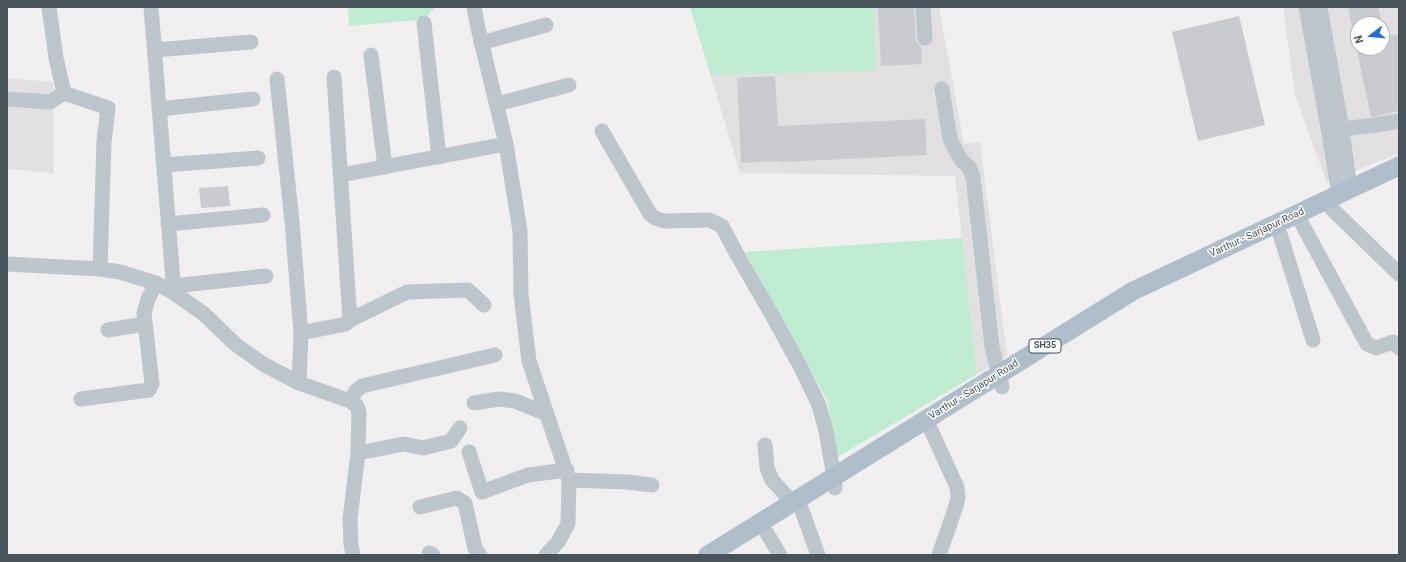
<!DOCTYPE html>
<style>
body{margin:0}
#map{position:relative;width:1406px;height:562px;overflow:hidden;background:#f1efef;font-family:Roboto,sans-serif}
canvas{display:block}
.frame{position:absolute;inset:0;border:8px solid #48525b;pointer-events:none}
.north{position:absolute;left:1350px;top:16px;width:40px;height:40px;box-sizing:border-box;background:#fff;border:1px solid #b6babd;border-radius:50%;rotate:254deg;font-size:11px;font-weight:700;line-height:16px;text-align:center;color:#48525b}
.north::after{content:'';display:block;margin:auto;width:14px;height:18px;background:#246fd5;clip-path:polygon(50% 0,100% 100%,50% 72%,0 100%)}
</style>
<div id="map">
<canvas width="1406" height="562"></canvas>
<div class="frame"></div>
<div class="north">N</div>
</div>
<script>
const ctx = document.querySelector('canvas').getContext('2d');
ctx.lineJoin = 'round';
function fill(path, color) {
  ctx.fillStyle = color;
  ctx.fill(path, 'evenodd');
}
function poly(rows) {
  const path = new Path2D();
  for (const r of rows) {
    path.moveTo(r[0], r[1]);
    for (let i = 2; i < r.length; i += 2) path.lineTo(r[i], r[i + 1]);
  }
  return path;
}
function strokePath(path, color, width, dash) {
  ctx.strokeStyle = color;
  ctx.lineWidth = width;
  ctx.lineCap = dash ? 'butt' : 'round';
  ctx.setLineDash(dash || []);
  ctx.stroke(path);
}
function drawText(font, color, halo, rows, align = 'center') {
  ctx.font = font + ' Roboto,sans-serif';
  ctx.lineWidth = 3;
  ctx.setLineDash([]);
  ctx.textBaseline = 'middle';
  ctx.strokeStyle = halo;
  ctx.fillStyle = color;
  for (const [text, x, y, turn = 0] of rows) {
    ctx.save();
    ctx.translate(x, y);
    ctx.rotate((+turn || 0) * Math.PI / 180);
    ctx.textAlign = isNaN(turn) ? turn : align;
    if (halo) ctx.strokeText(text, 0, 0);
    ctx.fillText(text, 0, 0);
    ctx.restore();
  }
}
fill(poly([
 [690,7,939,7,964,144,980,142,1007,356,977,374,955,176,740,173],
 [1283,7,1399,7,1399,153,1327,183,1295,95],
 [1358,24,1382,24,1382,48,1358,48],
 [7,78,53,82,54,173,7,169]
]), '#e2e0e0');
fill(poly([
 [348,7,436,7,427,16,418,20,349,26],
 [690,7,874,7,876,71,711,75],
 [962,238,977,374,836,458,828,402,745,252]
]), '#c0ecd2');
fill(poly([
 [878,7,914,7,916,39,917,43,921,46,922,64,881,66],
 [1348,7,1378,7,1382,24,1358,24,1358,25,1352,27],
 [1239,16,1265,125,1198,141,1172,32],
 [1399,34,1399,111,1371,117,1357,51,1370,48,1382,48,1382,37],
 [775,76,778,126,925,119,927,155,782,162,782,161,741,163,737,78],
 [228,186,230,206,201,208,199,188]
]), '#c9cbd1');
strokePath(poly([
 [49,7,56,58,64,93,108,108,104,141,100,269],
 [151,7,174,293],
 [474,7,478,28,506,144,520,231,521,294,529,361,569,480,568,524,558,542,546,555],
 [923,7,925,38],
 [1306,7,1329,134,1339,195],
 [1320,7,1342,129,1350,189],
 [424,23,439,157],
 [481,43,546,25],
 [155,50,251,42],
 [371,55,385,167],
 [277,79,292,222,301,333,299,383],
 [942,89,950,139,961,160,969,167,973,177,992,347,1002,387],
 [7,99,50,102,64,93],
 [497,104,569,85],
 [159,109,253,99],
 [1342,129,1376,125,1399,121],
 [602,131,650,214,655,218,664,221,709,220,722,226,735,251,772,315,801,368,819,405,826,431,834,477,835,488],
 [164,165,258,158],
 [341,175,506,144],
 [1332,209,1399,274],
 [168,224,263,215],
 [1302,224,1367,344,1376,348,1393,342,1399,348],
 [1280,234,1313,340],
 [7,264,100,269,120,272,156,283,174,293,204,314,235,344,263,364,299,383,350,401,357,406,359,413,358,453,350,519,351,544,353,555],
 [173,286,266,276],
 [350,320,407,292,468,290,484,305],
 [108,330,145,324],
 [301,333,346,324,350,320,334,77],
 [81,399,149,390,152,384,144,313,148,299,156,283],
 [350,401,356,391,362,386,495,355],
 [474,403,499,399,515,401,547,414],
 [930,428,957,487,958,497,956,506,939,555],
 [765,445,767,468,772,480,793,503,801,508,818,555],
 [469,452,482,492,528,475,567,470],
 [358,453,404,444,423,448,451,441,460,428],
 [569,480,627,482,652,485],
 [420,507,457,498,465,503,475,548,480,555],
 [765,530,780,555],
 [429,553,433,555]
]), '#bec6cd', 15);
strokePath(poly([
 [708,555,1133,291,1399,166]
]), '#b0becc', 19);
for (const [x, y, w] of [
 [1045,346,32]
]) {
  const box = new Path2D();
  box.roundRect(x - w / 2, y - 7, w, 14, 3);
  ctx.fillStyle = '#fff';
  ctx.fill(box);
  strokePath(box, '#48525b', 1);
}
drawText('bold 9px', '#48525b', null, [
 ["SH35",1045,346]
]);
drawText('10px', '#48525b', '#fff', [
 ["Varthur - Sarjapur Road",1257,233,-25],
 ["Varthur - Sarjapur Road",974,390,-32]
]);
</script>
